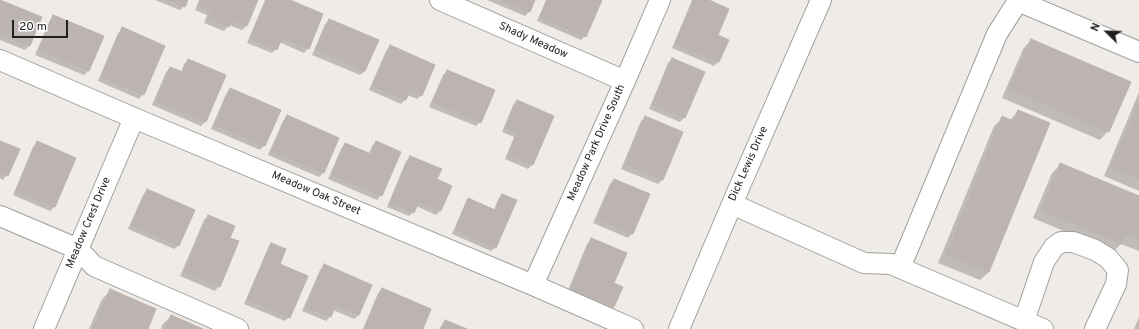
<!DOCTYPE html>
<style>
body{margin:0}
#map{position:relative;width:1139px;height:329px;overflow:hidden;background:#efebe7;font-family:Overpass,sans-serif}
canvas{display:block}
.north{position:absolute;left:1087px;top:12px;width:40px;height:40px;-webkit-text-stroke:3px #fff;paint-order:stroke;rotate:293deg;font-size:11px;font-weight:700;line-height:16px;text-align:center;color:#1f1f1f}
.north::after{content:'';display:block;margin:auto;width:14px;height:18px;background:#1f1f1f;clip-path:polygon(50% 0,100% 100%,50% 72%,0 100%)}
.scale{position:absolute;left:12px;top:20px;width:56px;height:18px;box-sizing:border-box;border:2px solid #1f1f1f;border-top:0;padding-left:5px;font-size:12px;line-height:14px;white-space:nowrap;color:#1f1f1f;-webkit-text-stroke:3px #fff;paint-order:stroke}
</style>
<div id="map">
<canvas width="1139" height="329"></canvas>
<div class="north">N</div>
<div class="scale">20 m</div>
</div>
<script>
const ctx = document.querySelector('canvas').getContext('2d');
ctx.lineJoin = 'round';
function fill(path, color) {
  ctx.fillStyle = color;
  ctx.fill(path, 'evenodd');
}
function poly(rows) {
  const path = new Path2D();
  for (const r of rows) {
    path.moveTo(r[0], r[1]);
    for (let i = 2; i < r.length; i += 2) path.lineTo(r[i], r[i + 1]);
  }
  return path;
}
function strokePath(path, color, width, dash) {
  ctx.strokeStyle = color;
  ctx.lineWidth = width;
  ctx.lineCap = dash ? 'butt' : 'round';
  ctx.setLineDash(dash || []);
  ctx.stroke(path);
}
function drawText(font, color, halo, rows, align = 'center') {
  ctx.font = font + ' Overpass,sans-serif';
  ctx.lineWidth = 4;
  ctx.setLineDash([]);
  ctx.textBaseline = 'middle';
  ctx.strokeStyle = halo;
  ctx.fillStyle = color;
  for (const [text, x, y, turn = 0] of rows) {
    ctx.save();
    ctx.translate(x, y);
    ctx.rotate((+turn || 0) * Math.PI / 180);
    ctx.textAlign = isNaN(turn) ? turn : align;
    if (halo) ctx.strokeText(text, 0, 0);
    ctx.fillText(text, 0, 0);
    ctx.restore();
  }
}
fill(poly([
 [0,0,41,18,29,46,25,50,0,40],
 [155,0,186,0,184,6,180,10],
 [199,0,257,0,246,26,242,30,229,25,224,31,204,23,207,15,195,10],
 [265,0,287,0,308,48,304,53,279,42,276,49,272,53,247,43],
 [487,0,534,0,529,12,525,16],
 [546,0,601,0,585,36,581,40,537,21],
 [692,0,707,0,717,36,728,41,718,62,714,66,672,48],
 [54,16,103,36,88,71,84,75,35,55,50,20],
 [329,20,365,71,360,75,312,55,325,24],
 [123,29,143,94,139,99,98,81,118,33],
 [1031,40,1108,131,1100,140,1002,98,1023,49],
 [390,47,422,95,417,99,407,95,405,100,401,104,369,90,386,51],
 [672,59,703,72,684,118,680,122,649,109,668,63],
 [188,60,205,122,201,126,152,105,166,72,170,68,181,72,184,64],
 [447,71,480,122,476,126,429,107,443,75],
 [230,89,279,110,264,146,260,150,211,129,226,94],
 [1139,92,1139,191,1104,176],
 [517,101,553,116,532,165,528,169,505,159,514,137,502,132,513,105],
 [1018,111,989,272,980,280,938,263,994,126,1003,118,1010,120],
 [287,116,338,138,323,173,319,177,268,155,283,121],
 [646,117,682,133,662,180,658,184,621,169,641,121],
 [0,142,7,175,3,180,0,178],
 [376,142,381,195,377,200,328,179,341,149,345,144,369,154,372,146],
 [37,143,54,207,50,211,13,195,33,147],
 [411,157,436,180,440,211,436,215,416,206,413,212,409,216,387,207,406,161],
 [1061,164,1139,197,1139,251,1121,244,1113,252,1033,218,1052,173],
 [614,180,649,194,632,234,628,238,593,223,610,184],
 [147,190,179,245,174,249,128,229,143,195],
 [502,195,496,247,491,251,452,234,465,204,469,200,494,210,498,199],
 [208,216,229,238,219,286,215,291,180,276,204,220],
 [592,240,613,283,614,307,609,311,567,293,587,244],
 [272,244,279,264,289,317,285,321,244,304,268,248],
 [324,266,359,315,354,319,333,310,330,317,326,321,302,311,320,270],
 [382,289,422,329,363,329,378,293],
 [110,291,147,329,89,329,102,299],
 [171,316,200,329,161,329,162,325],
 [1139,317,1139,329,1134,329],
 [445,321,465,329,439,329]
]), '#0003');
const building = poly([
 [0,0,42,17,30,46,0,34,0,0],
 [169,0,188,0,185,7,169,0],
 [201,0,258,0,247,26,232,20,229,27,208,18,211,11,198,6,201,0],
 [267,0,290,0,323,14,309,49,282,38,277,50,250,39,267,0],
 [500,0,535,0,530,12,500,0],
 [547,0,602,0,586,37,540,17,547,0],
 [694,0,709,0,729,9,718,35,729,40,719,62,675,44,694,0],
 [53,15,104,36,89,71,39,50,53,15],
 [329,19,379,40,365,71,316,50,329,19],
 [122,27,165,46,144,95,101,77,122,27],
 [1031,39,1131,82,1109,132,1009,89,1031,39],
 [390,45,435,65,422,96,410,90,406,100,372,86,390,45],
 [672,58,705,72,685,118,652,105,672,58],
 [188,59,226,75,206,122,156,101,170,67,183,72,188,59],
 [447,70,495,90,481,123,433,102,447,70],
 [230,88,281,110,265,146,215,125,230,88],
 [517,100,554,116,533,165,508,155,517,133,505,128,517,100],
 [1139,102,1139,179,1111,168,1139,102],
 [1018,110,1050,123,989,272,946,255,1002,116,1013,121,1018,110],
 [287,115,339,138,324,173,271,151,287,115],
 [645,116,683,132,663,180,625,164,645,116],
 [0,141,20,149,8,176,0,172,0,141],
 [37,141,76,158,55,207,16,191,37,141],
 [376,141,401,152,382,196,332,175,345,143,371,154,376,141],
 [410,156,442,169,437,179,452,186,441,211,419,202,414,213,390,203,410,156],
 [1060,163,1139,196,1139,239,1126,234,1122,244,1041,210,1060,163],
 [614,179,650,194,633,234,597,219,614,179],
 [147,189,195,210,179,246,131,225,147,189],
 [502,194,517,200,496,248,455,230,468,198,495,210,502,194],
 [208,215,235,226,230,238,239,241,220,287,184,272,208,215],
 [591,238,627,253,614,283,623,287,614,307,571,289,591,238],
 [271,243,286,249,280,264,308,276,290,318,247,300,271,243],
 [324,264,372,285,359,315,336,305,331,317,306,307,324,264],
 [382,288,431,309,423,329,364,329,382,288],
 [110,289,156,309,148,329,93,329,110,289],
 [171,315,203,329,165,329,171,315],
 [445,320,467,329,441,329,445,320]
]);
fill(building, '#bcb4b0');
strokePath(building, '#bfb2ab', 1);
const minor = poly([
 [440,0,625,81],
 [0,60,134,118,533,285,633,329],
 [732,204,864,263,891,264,1043,329],
 [0,216,78,249,94,266,238,329],
 [900,268,997,34,1018,1,1139,52],
 [533,285,625,81,660,0],
 [1024,321,1044,262,1054,247,1061,242,1073,242,1095,250,1108,258,1118,270,1116,284,1095,329],
 [44,329,134,118],
 [679,329,732,204,821,0]
]);
strokePath(minor, '#a0a0a0', 22);
strokePath(minor, '#fff', 20);
drawText('11px', '#1f1f1f', '#fff', [
 ["Shady Meadow",533,41,24],
 ["Meadow Park Drive South",597,143,-66],
 ["Dick Lewis Drive",749,164,-66],
 ["Meadow Oak Street",316,194,23],
 ["Meadow Crest Drive",89,223,-67]
]);
</script>
